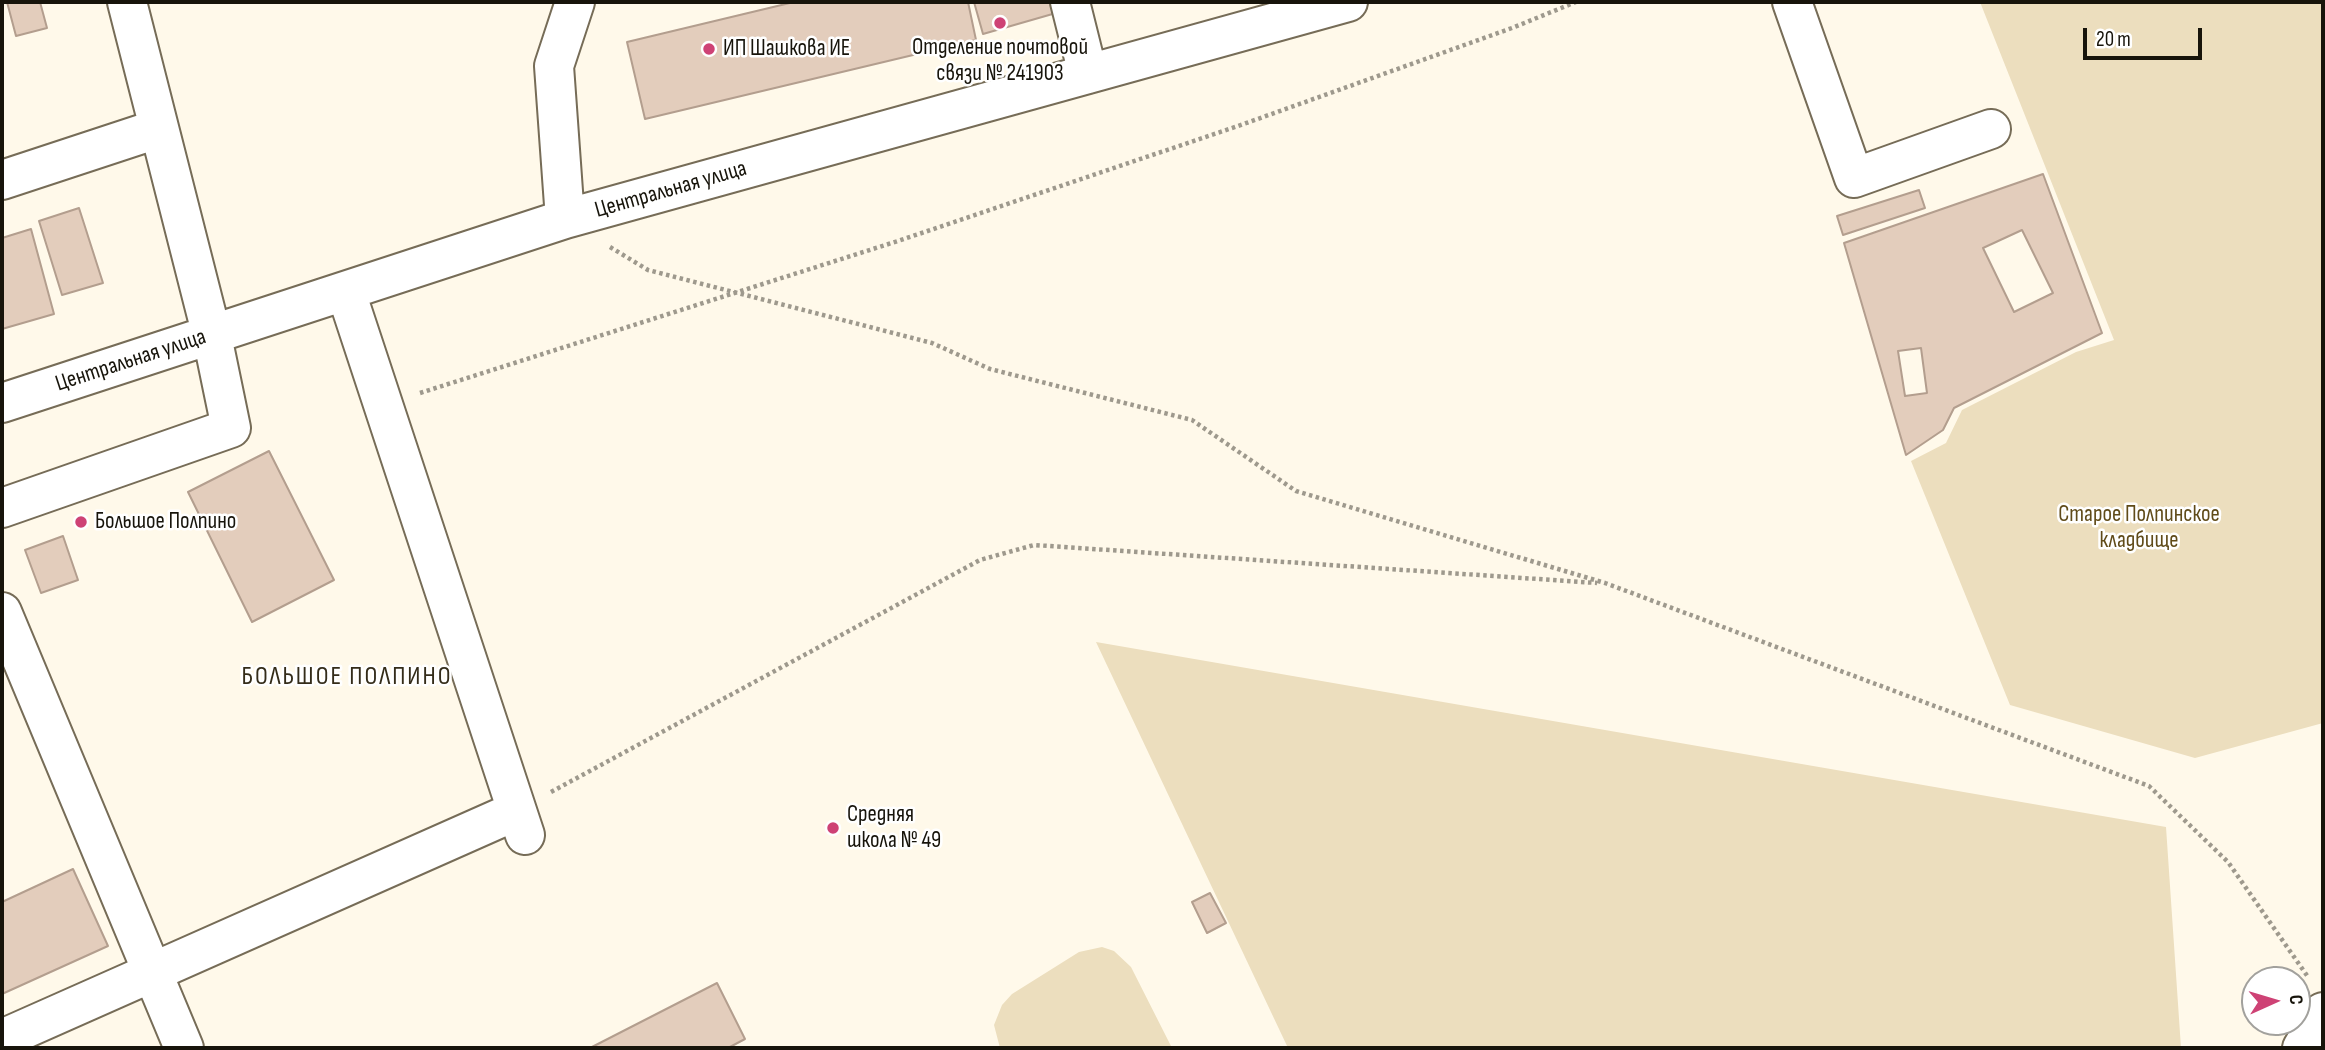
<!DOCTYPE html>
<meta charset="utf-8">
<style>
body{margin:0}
#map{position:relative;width:2325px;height:1050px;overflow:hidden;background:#fff9ea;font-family:"Sofia Sans Condensed",sans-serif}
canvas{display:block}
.frame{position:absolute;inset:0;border:4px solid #17140b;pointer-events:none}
.north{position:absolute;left:2241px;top:966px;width:70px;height:70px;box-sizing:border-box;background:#fff;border:2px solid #a2a19d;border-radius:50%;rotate:86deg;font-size:19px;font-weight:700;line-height:28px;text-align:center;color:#17140b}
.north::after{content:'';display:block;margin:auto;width:24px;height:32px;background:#ce4275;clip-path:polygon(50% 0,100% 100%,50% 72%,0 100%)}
.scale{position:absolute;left:2083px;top:28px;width:119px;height:32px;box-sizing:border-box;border:4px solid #17140b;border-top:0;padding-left:9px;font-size:21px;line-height:24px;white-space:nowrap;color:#17140b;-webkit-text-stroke:5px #fff;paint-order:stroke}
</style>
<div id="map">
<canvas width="2325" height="1050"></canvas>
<div class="frame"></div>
<div class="north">С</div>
<div class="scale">20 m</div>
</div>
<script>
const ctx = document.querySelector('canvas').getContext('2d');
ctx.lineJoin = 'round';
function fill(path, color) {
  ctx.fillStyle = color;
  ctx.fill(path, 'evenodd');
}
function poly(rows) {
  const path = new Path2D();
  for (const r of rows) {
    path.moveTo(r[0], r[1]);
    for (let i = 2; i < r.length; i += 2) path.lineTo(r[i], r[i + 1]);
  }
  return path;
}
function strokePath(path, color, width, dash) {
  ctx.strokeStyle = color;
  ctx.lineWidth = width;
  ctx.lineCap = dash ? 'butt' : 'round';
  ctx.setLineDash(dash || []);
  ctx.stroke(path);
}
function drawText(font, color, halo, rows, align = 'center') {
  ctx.font = font + ' "Sofia Sans Condensed",sans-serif';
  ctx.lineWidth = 5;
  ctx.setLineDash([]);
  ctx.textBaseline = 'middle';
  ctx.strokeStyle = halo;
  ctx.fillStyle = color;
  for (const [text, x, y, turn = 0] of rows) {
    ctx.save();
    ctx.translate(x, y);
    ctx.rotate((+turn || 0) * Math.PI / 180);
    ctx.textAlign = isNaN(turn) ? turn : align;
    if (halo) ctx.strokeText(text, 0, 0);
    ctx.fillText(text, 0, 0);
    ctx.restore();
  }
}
fill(poly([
 [1980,2,2323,2,2323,723,2195,758,2010,705,1911,461,1946,443,1962,410,2076,352,2114,340],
 [1096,642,2166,827,2181,1048,1288,1048],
 [1102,947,1114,951,1131,967,1172,1048,1000,1048,994,1025,1002,1005,1012,994,1079,952]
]), '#ecdebe');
const building = poly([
 [7,2,40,2,47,28,16,36,7,2],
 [794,2,968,2,976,40,645,119,627,42,794,2],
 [974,2,1053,2,1056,13,983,34,974,2],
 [2043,174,2102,333,1954,408,1943,430,1906,455,1844,243,2043,174],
 [1919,190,1925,208,1843,235,1837,216,1919,190],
 [79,208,103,283,62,295,39,221,79,208],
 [31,229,54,314,2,329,2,238,31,229],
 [2022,230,2053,293,2014,312,1983,248,2022,230],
 [1921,348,1927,393,1905,396,1898,351,1921,348],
 [269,451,334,580,252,622,188,492,269,451],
 [63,536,78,580,41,593,25,550,63,536],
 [73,869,108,946,2,994,2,902,73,869],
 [1210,893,1226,923,1207,933,1192,902,1210,893],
 [717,983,745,1039,728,1048,590,1048,717,983]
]);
fill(building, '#e3cdbc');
strokePath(building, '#b39e8e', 2);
const minor = poly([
 [1070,2,1088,74],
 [1792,2,1854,178,1991,129],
 [2,180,157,129],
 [565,219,554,66,575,2],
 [346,292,525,835],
 [2,403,565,219,1348,2],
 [2,508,231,428,212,336,127,2],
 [2,612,184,1048],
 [2,1039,516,811],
 [2302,1048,2323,1012]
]);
strokePath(minor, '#766c57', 42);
strokePath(poly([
 [610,247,648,270,932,343,990,369,1192,420,1296,491,1605,583,2149,786,2228,862,2308,977],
 [420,393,898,241,1238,126,1512,28,1576,2],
 [551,792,980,560,1034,545,1597,583]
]), '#9e998d', 4.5, [3.5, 3.5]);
strokePath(minor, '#fff', 38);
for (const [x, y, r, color] of [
 [1000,23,7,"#ce4275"],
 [709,49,7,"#ce4275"],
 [81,522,7,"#ce4275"],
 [833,828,7,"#ce4275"]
]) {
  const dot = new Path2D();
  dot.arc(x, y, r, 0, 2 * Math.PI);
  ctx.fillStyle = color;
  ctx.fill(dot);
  strokePath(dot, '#fff', 2.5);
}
drawText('23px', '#17140b', '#fff', [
 ["Отделение почтовой",1000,48,"center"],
 ["связи № 241903",1000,74,"center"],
 ["ИП Шашкова ИЕ",723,49],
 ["Большое Полпино",95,522],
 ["Средняя",847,815],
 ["школа № 49",847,841]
], 'left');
drawText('23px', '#17140b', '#fff', [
 ["Центральная улица",671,190,-16],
 ["Центральная улица",131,361,-18]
]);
drawText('23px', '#604b19', '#fff', [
 ["Старое Полпинское",2139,515],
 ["кладбище",2139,541]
]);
ctx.letterSpacing = '2px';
drawText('26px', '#342c19', '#fff', [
 ["БОЛЬШОЕ ПОЛПИНО",347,677]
]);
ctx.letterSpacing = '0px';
</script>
